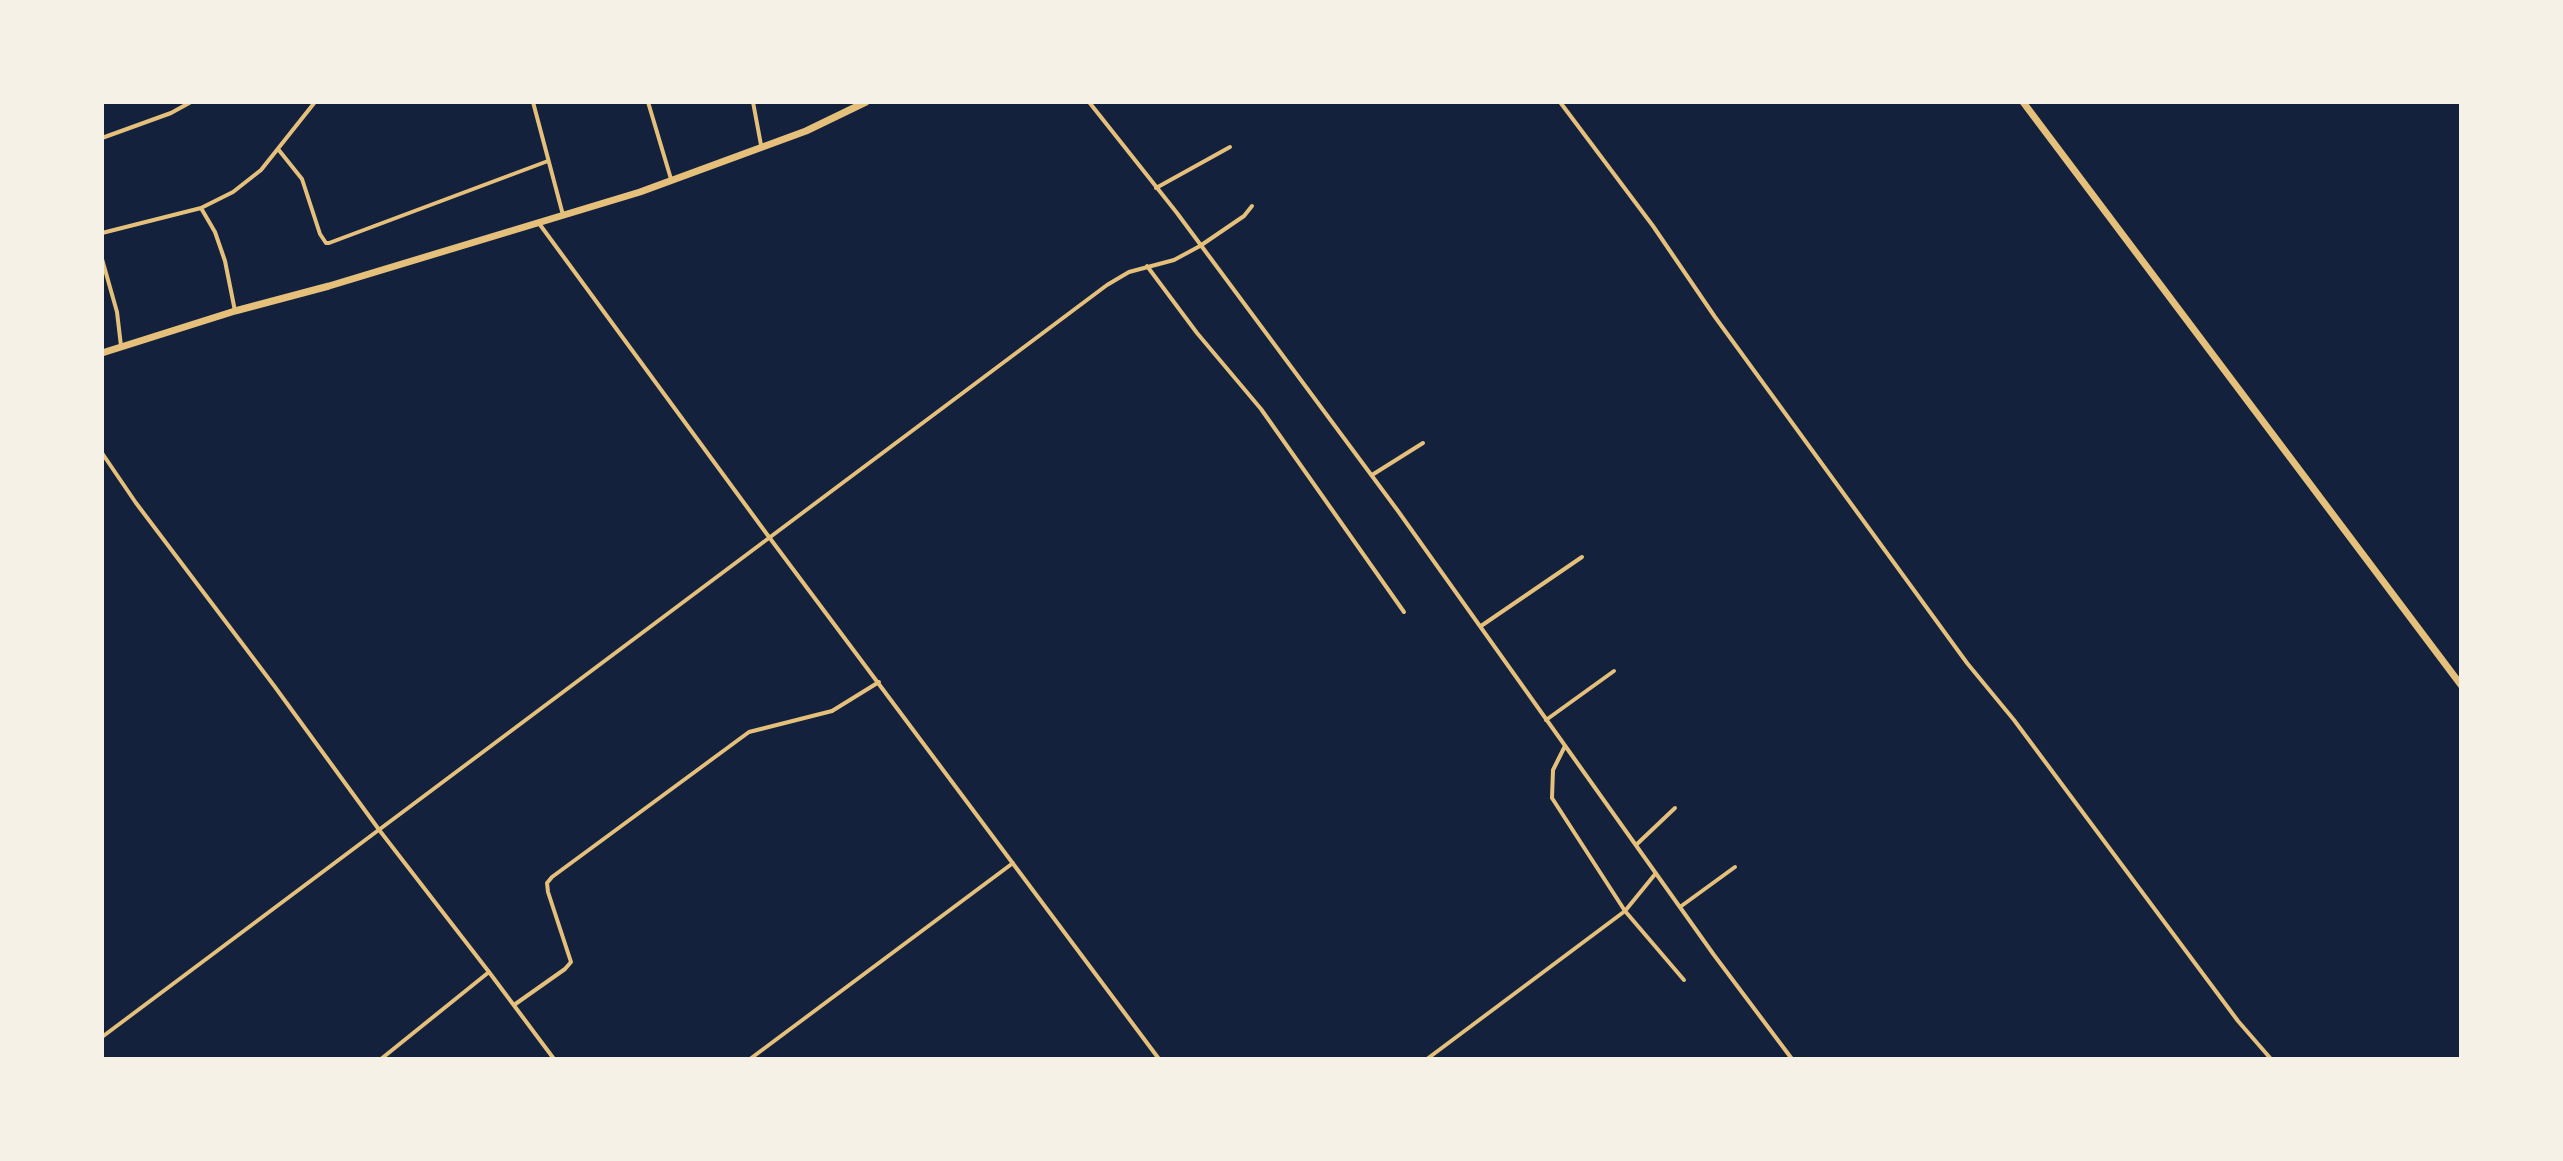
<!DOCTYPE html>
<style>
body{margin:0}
#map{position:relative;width:2563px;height:1161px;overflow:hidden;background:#14213d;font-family:"Alegreya Sans",sans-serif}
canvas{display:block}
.frame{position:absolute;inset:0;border:104px solid #f6f1e7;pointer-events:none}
</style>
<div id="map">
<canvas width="2563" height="1161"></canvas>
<div class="frame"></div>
</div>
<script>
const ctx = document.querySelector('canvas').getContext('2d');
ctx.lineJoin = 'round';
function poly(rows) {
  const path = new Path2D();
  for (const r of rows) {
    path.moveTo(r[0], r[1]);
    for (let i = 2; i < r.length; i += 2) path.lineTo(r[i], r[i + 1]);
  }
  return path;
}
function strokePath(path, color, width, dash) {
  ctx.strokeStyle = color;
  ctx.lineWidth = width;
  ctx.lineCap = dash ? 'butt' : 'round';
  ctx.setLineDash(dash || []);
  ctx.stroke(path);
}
strokePath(poly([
 [533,102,563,215],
 [648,102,671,179],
 [753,102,761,145],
 [1089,102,1177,213,1398,511,1714,955,1792,1059],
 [1560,102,1653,226,1715,317,1967,663,2014,720,2238,1021,2271,1059],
 [102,138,171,113,191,102],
 [278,149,302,179,320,234,326,243,329,243,548,161],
 [1156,188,1230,147],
 [201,208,215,232,225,261,235,311],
 [538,222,769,537,1159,1059],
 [102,233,201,208,233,192,261,170,315,102],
 [102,259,117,312,121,346],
 [1147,266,1197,333,1261,409,1404,612],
 [102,453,136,503,275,687,380,831,489,972,381,1059],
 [1372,475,1423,443],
 [1481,626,1582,557],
 [1546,720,1614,671],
 [1565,746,1553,770,1552,798,1625,911,1684,980],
 [1636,845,1675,808],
 [1680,907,1735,867],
 [489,972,554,1059],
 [514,1005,565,969,571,962,548,892,547,883,552,877,749,732,832,711,879,682],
 [102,1037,1107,285,1129,272,1174,260,1200,246,1244,216,1252,206],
 [750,1059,1013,863],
 [1427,1059,1625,911,1656,873]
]), '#e5c07b', 4);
strokePath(poly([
 [2023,102,2461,685],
 [102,353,235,311,329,286,640,192,806,131,866,102]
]), '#e5c07b', 7);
</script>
